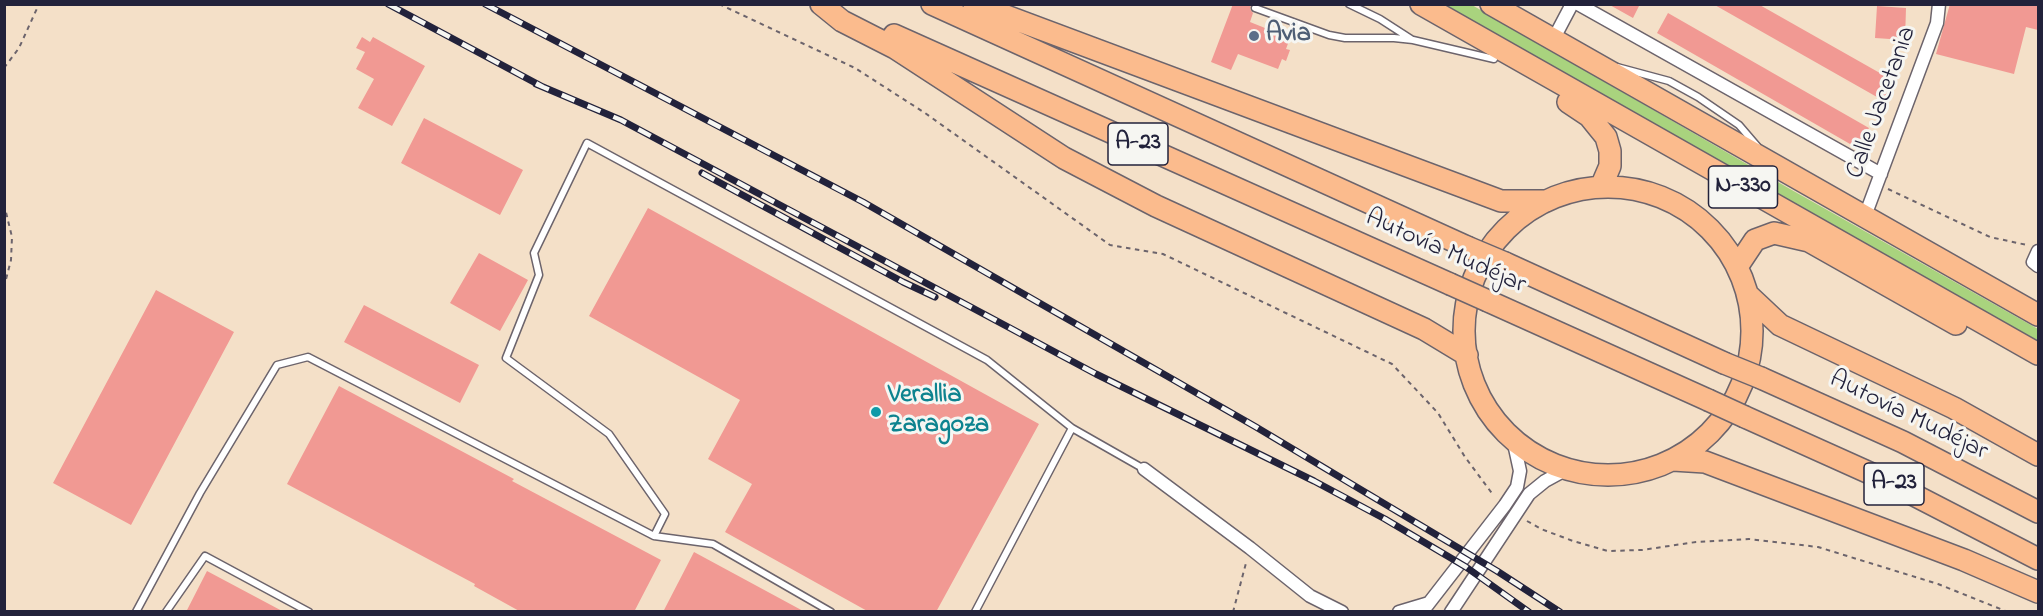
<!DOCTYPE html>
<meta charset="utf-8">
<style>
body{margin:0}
#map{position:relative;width:2043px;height:616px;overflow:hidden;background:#f4e0c8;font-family:"Indie Flower",sans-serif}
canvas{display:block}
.frame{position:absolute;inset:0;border:6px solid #22223b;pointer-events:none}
</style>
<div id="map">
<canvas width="2043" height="616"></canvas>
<div class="frame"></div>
</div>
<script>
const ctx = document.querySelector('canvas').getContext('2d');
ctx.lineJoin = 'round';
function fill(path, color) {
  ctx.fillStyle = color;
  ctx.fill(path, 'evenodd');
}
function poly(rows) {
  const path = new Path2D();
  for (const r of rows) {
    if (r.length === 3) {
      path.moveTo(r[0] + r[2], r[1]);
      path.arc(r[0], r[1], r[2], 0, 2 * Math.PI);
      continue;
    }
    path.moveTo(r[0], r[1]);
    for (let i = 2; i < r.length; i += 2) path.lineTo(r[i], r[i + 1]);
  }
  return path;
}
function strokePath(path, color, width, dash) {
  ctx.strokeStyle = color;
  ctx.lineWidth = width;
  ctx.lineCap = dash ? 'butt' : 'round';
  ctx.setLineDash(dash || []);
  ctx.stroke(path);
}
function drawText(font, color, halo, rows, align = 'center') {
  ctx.font = font + ' "Indie Flower",sans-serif';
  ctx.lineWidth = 6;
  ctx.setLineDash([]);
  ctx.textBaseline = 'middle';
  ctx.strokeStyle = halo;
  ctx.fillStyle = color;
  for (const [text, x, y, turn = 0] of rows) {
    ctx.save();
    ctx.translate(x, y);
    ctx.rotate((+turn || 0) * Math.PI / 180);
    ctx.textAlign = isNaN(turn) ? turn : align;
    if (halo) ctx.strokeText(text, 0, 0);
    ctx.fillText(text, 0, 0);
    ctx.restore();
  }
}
fill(poly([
 [1442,5,1472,5,1790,189,2038,329,2038,345]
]), '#a9d37e');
fill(poly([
 [1233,4,1251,4,1250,9,1253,13,1250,22,1290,38,1286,49,1290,50,1286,61,1282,59,1278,69,1238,54,1231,70,1211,62],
 [1608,4,1640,4,1633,18],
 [1713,4,1758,4,1894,81,1884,101],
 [1950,4,2038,4,2038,30,2026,27,2014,74,1936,54],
 [1877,6,1906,8,1905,40,1875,38],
 [1668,13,1869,128,1857,148,1657,33],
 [362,37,370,42,373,37,425,66,392,126,358,108,374,79,356,69,365,52,356,48],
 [424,118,523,170,500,215,401,163],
 [648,208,1039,424,936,612,869,612,725,532,752,484,708,459,740,400,589,316],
 [479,253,528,280,500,331,450,303],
 [156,290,234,332,131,525,53,483],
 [364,305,479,365,460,403,344,342],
 [339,386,514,479,512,481,661,560,634,612,521,612,474,586,475,584,287,484],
 [694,552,805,612,663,612],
 [207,571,284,612,186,612]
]), '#f19993');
const lane = poly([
 [1349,4,1380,19,1411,39],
 [1255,8,1329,35,1345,38,1394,38,1413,40,1494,59],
 [1617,67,1669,81,1698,97,1739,125,1757,146],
 [654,536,665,514,609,434,506,358,539,275,534,253,587,143,987,360,1072,428],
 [136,612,200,493,277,365,308,357,654,536,713,544,831,612],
 [166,612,205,556,309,612],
 [975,612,1072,428,1144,469]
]);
const street = poly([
 [1578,4,1881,174],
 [1553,40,1572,4],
 [1865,216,1937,23,1939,4],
 [2038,251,2033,262,2038,266],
 [1144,469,1250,548,1310,596,1342,612],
 [1399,612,1429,603],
 [1422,612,1505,505,1517,487,1520,471,1513,439],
 [1451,612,1529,494,1545,481,1567,469]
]);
const highway = poly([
 [821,4,842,21,895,48,1064,158,1156,206,1424,329,1467,355],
 [932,4,1467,247],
 [974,4,1501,201,1546,201],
 [1421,4,2038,354],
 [1491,4,2038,315],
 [894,35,1450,284],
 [1568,102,1589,116,1606,137,1610,151,1610,166,1601,187],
 [1608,331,144],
 [1505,263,1724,363],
 [1737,267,1755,240,1774,233,1809,241,1956,324],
 [1747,294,1780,325,1954,408,2038,455],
 [1488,301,1708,400],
 [1761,378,1903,442,2038,512],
 [1745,417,1883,479,2038,559],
 [1673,460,1705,462,1964,560,2038,592]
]);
strokePath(lane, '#6c646c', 9);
strokePath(street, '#6c646c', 15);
strokePath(highway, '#6c646c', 24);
strokePath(poly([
 [719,4,855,68,925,113,1110,245,1163,254,1392,364,1438,413,1465,457,1494,496],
 [4,68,19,48,39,4],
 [1888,189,1990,237,2027,245],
 [4,204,12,237,11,260,4,287],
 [1527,521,1541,529,1573,541,1608,551,1642,550,1696,542,1749,539,1818,547,1938,584,2008,612],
 [1233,612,1246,563]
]), '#6c646c', 2, [4.5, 4.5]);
strokePath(lane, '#fff', 6);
strokePath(street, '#fff', 12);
strokePath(highway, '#fbbb8d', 21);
const rail = poly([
 [388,4,543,87],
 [485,4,863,202,1256,427,1497,571,1560,612],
 [536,84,621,120,1096,374,1314,481,1385,519,1466,567,1529,612],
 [702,173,903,282,935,297]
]);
strokePath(rail, '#22223b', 7);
strokePath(rail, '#f6f6f2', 4.5, [14]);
const highwayBridge = poly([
 [1467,247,1505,263],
 [1450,284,1488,301],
 [1724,363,1761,378],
 [1708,400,1745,417]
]);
strokePath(highwayBridge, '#6c646c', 24, []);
strokePath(highwayBridge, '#fbbb8d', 21);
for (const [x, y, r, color] of [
 [1254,36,6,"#5c6f8a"],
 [876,412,6,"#0f9aa8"]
]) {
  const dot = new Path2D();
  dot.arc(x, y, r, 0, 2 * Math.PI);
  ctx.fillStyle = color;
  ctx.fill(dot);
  strokePath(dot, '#f6f6f2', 2);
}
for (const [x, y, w] of [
 [1138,144,60],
 [1743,187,69],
 [1894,484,60]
]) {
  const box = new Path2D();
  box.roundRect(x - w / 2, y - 21, w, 42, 4.5);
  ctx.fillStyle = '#f6f6f2';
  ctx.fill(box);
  strokePath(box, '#22223b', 1.5);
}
drawText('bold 24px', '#22223b', null, [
 ["A-23",1138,144],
 ["N-330",1743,187],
 ["A-23",1894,484]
]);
drawText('bold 26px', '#4e5e75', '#f6f6f2', [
 ["Avia",1266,36]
], 'left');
drawText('26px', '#22223b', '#f6f6f2', [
 ["Calle Jacetania",1883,103,-70],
 ["Autovía Mudéjar",1445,253,24],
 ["Autovía Mudéjar",1908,417,26]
]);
drawText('bold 26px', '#0d838f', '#f6f6f2', [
 ["Verallia",888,397],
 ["Zaragoza",888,427]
], 'left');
</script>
